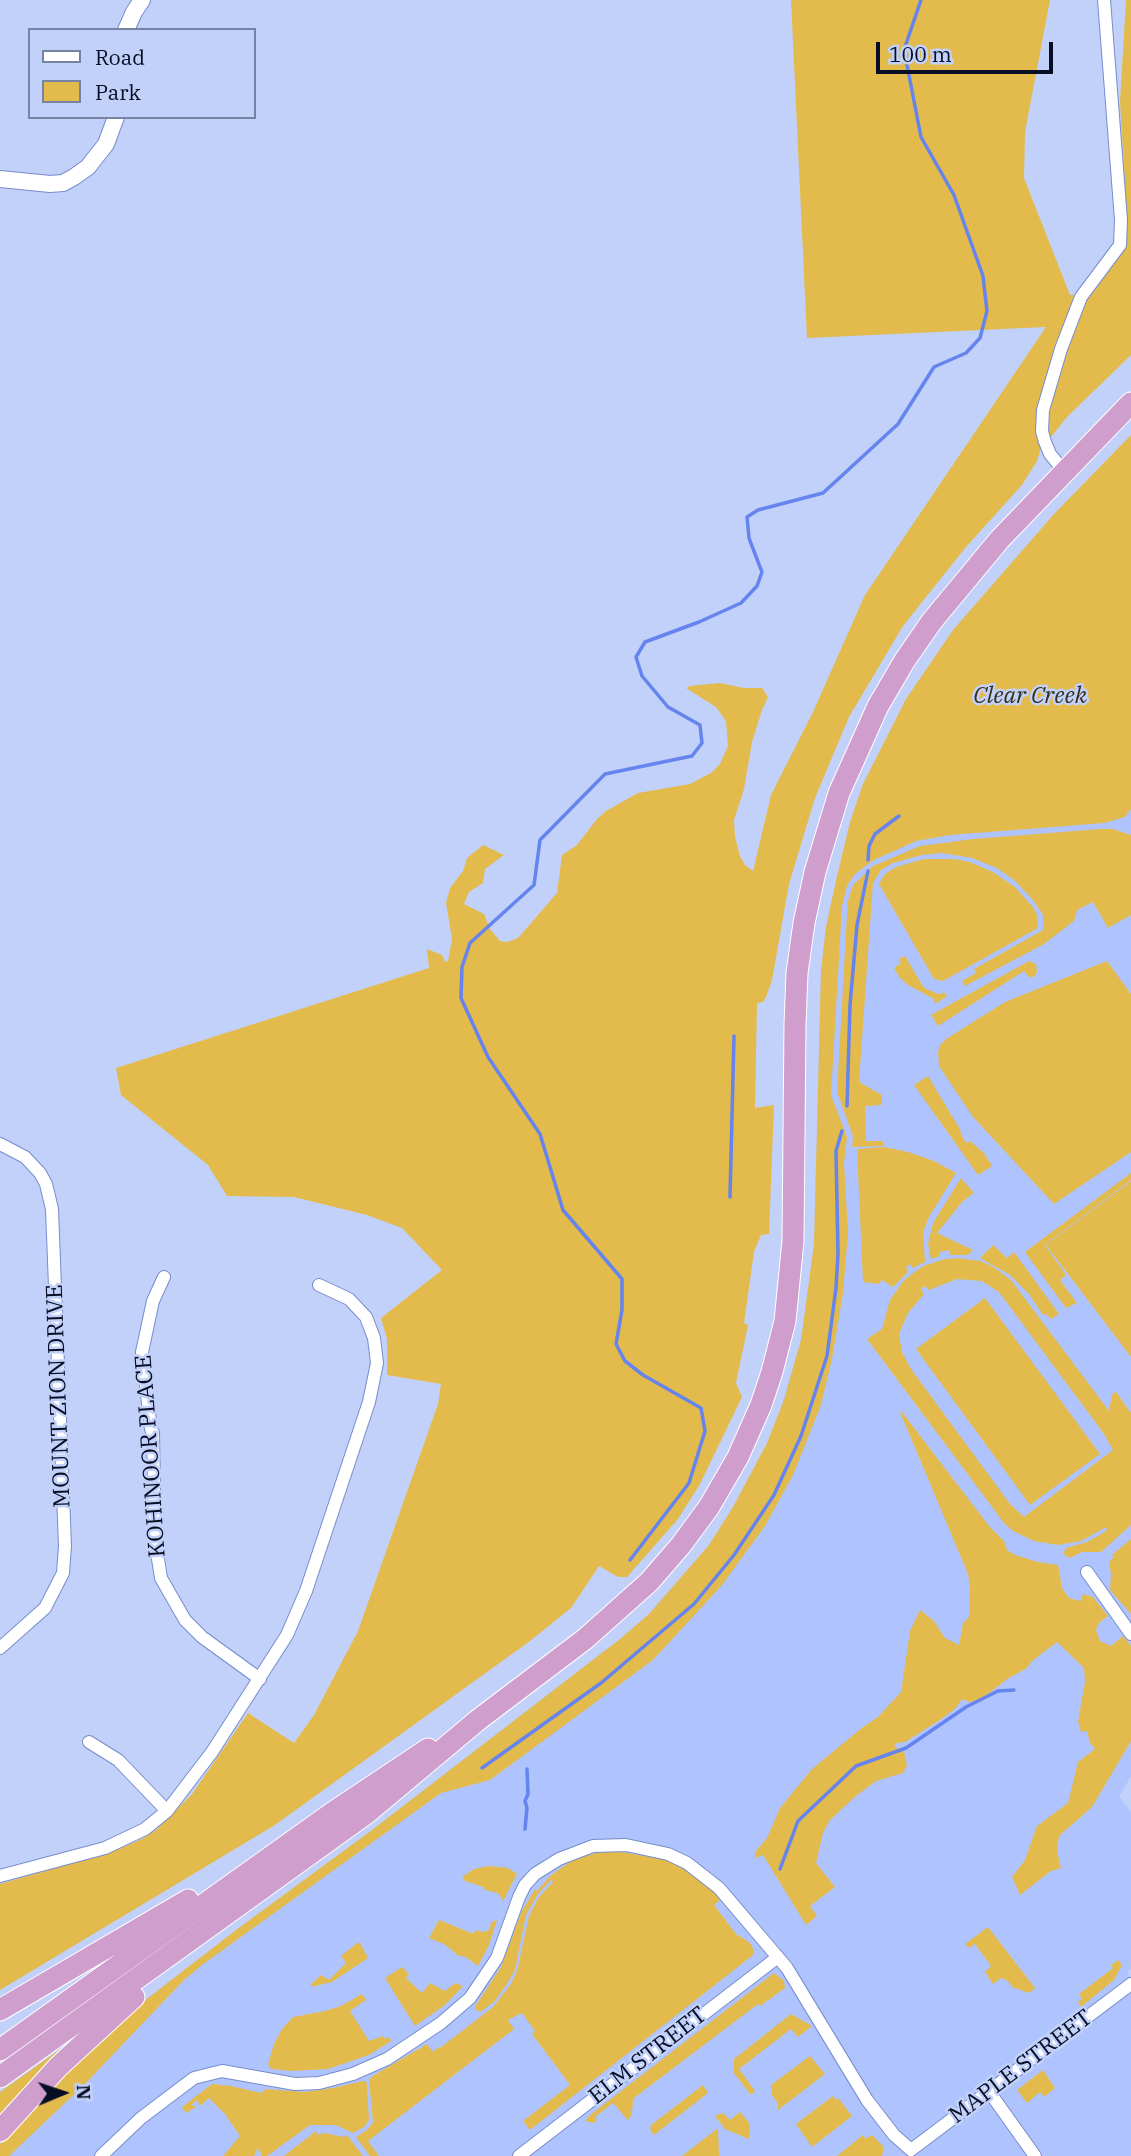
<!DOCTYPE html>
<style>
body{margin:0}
#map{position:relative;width:1131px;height:2156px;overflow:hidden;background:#c2d1f9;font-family:"IBM Plex Serif",serif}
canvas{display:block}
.legend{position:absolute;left:28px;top:28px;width:228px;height:91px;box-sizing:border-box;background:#c2d1f9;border:2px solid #7783a3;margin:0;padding:9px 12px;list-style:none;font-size:21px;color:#070d23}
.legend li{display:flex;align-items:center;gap:14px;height:35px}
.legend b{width:35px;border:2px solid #7783a3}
.north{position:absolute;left:28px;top:2058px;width:70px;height:70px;-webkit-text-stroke:5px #c2d1f9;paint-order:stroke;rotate:88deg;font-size:19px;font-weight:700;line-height:28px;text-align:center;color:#070d23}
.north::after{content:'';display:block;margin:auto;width:24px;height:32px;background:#070d23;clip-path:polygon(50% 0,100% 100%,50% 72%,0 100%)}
.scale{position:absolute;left:876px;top:42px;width:177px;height:32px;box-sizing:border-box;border:4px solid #070d23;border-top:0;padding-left:9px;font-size:21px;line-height:24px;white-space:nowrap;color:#070d23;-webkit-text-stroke:5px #c2d1f9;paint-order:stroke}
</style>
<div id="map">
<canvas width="1131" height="2156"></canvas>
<ul class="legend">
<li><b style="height:9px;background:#fff"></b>Road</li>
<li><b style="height:19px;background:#e3bb4c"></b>Park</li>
</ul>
<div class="north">N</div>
<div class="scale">100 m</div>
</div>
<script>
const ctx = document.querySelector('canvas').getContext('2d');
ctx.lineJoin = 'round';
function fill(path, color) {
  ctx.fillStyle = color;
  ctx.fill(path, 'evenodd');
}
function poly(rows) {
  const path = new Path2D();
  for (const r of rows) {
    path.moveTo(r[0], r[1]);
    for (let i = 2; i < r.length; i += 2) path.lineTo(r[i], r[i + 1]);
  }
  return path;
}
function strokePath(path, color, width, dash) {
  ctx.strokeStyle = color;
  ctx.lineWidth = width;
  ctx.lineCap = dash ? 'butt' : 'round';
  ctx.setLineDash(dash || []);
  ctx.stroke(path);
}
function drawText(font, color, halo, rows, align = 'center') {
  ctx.font = font + ' "IBM Plex Serif",serif';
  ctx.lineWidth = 5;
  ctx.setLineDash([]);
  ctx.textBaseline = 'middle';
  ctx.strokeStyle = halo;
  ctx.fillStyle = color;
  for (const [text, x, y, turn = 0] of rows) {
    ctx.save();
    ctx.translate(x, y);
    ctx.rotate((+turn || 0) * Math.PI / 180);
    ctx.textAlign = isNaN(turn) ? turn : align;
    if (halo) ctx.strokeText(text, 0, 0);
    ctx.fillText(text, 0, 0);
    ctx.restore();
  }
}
fill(poly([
 [1131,793,1131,1776,1119,1797,1131,1812,1131,1969,1127,1972,1131,1978,1131,2156,0,2156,0,2144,102,2039,150,1996,372,1830,620,1639,649,1614,709,1545,733,1507,759,1462,777,1421,801,1340,814,1244,821,971,826,927,850,822]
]), '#afc4fe');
fill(poly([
 [791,0,1050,0,1025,132,1024,178,1070,295,1092,294,1124,249,1127,216,1120,102,1126,0,1131,0,1131,355,1067,417,1040,451,1037,461,1022,485,966,547,903,626,849,717,815,798,789,884,772,980,766,997,763,1002,757,1003,755,1108,774,1105,769,1234,761,1235,754,1252,744,1323,748,1325,736,1383,742,1397,700,1484,678,1519,627,1577,618,1577,599,1566,571,1608,530,1641,275,1825,0,1990,0,1884,111,1852,140,1840,156,1830,192,1794,248,1713,294,1743,314,1715,358,1631,438,1404,441,1384,387,1375,387,1339,381,1318,442,1270,402,1228,367,1215,294,1197,227,1196,208,1165,121,1095,116,1068,429,968,427,949,442,955,445,962,448,961,452,939,446,903,450,888,463,871,467,858,483,845,504,855,485,869,483,883,469,892,464,904,484,914,490,929,500,941,507,942,518,938,557,893,562,855,577,845,597,819,606,811,638,793,690,784,711,773,720,764,728,746,726,721,716,707,686,688,690,686,720,683,744,688,762,688,768,697,762,710,752,742,744,789,734,820,735,837,740,856,745,865,753,871,771,795,813,712,865,595,1046,327,807,338],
 [1131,435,1131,809,1125,817,1104,823,950,835,916,841,872,861,854,875,847,886,842,906,831,1095,847,1137,844,1163,848,1232,843,1293,832,1359,821,1405,793,1475,765,1526,722,1585,653,1660,490,1780,441,1793,202,1965,184,1980,83,2086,9,2156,0,2156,0,2144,58,2081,148,1998,236,1930,372,1830,620,1639,649,1614,709,1545,733,1507,767,1443,784,1400,801,1340,814,1244,821,971,826,927,837,876,850,822,863,784,906,699,953,630,1054,514],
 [1100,829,1113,829,1131,835,1131,915,1108,928,1093,902,1077,910,1074,921,1044,944,965,986,962,981,976,973,974,969,1043,930,1043,915,1033,900,1014,880,997,868,972,858,942,853,922,855,893,863,881,870,873,883,859,1082,882,1095,882,1105,865,1106,866,1141,883,1141,883,1146,852,1147,853,1136,837,1092,847,915,848,901,853,885,873,866,920,846,973,839],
 [924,859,954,859,970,862,993,872,1015,887,1033,907,1037,915,1038,928,943,981,934,979,879,884,885,874,896,867],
 [905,956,924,988,938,994,945,993,947,996,935,1004,934,999,908,985,900,978,894,968,901,963,899,959],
 [1029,961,1036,964,1037,972,1034,977,1029,977,1024,971,938,1026,931,1015],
 [1107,961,1131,994,1131,1152,1054,1204,973,1117,939,1066,938,1052,940,1045,946,1039,1005,1002],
 [928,1076,961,1131,960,1132,966,1143,970,1141,984,1153,992,1166,978,1175,914,1085],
 [884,1147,908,1152,934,1161,956,1173,929,1217,923,1232,925,1262,913,1268,910,1264,906,1267,908,1272,893,1287,882,1280,879,1284,863,1282,857,1149],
 [1131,1173,1131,1180,1045,1245,1066,1275,1060,1280,1077,1303,1066,1308,1025,1252],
 [961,1178,974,1193,962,1202,937,1233,973,1250,968,1255,950,1255,950,1250,940,1252,940,1256,931,1259,928,1244,933,1223],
 [1131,1181,1131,1357,1046,1245],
 [993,1245,1007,1258,1014,1252,1059,1314,1051,1319,1046,1314,1043,1315,1029,1294,1010,1275,980,1258],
 [957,1258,980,1261,992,1266,1011,1280,1109,1411,1112,1394,1116,1392,1131,1413,1131,1525,1101,1552,1082,1552,1070,1558,1063,1554,1066,1548,1087,1542,1098,1536,1107,1530,1106,1527,1081,1541,1058,1545,1034,1541,1013,1531,1004,1523,867,1339,882,1329,890,1300,904,1280,923,1266,945,1259],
 [957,1279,982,1281,999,1292,1104,1434,1113,1450,1024,1517,1010,1504,911,1369,902,1352,899,1334,908,1313,924,1294,921,1289,925,1286,929,1290],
 [985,1298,1100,1454,1030,1505,916,1349],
 [900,1412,902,1412,989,1526,1004,1541,1007,1550,1015,1555,1038,1562,1058,1565,1062,1588,1069,1598,1081,1601,1083,1594,1089,1596,1090,1610,1090,1596,1093,1597,1108,1616,1099,1623,1096,1630,1100,1641,1111,1646,1123,1636,1131,1646,1131,1741,1092,1807,1059,1836,1057,1851,1061,1868,1051,1871,1020,1895,1012,1877,1025,1860,1037,1826,1068,1803,1078,1762,1095,1749,1090,1743,1087,1731,1081,1732,1078,1721,1085,1682,1084,1668,1057,1642,1032,1661,1027,1668,1007,1679,992,1691,978,1700,969,1702,962,1699,956,1708,940,1720,905,1742,897,1743,894,1746,904,1752,907,1766,903,1773,876,1781,857,1795,830,1820,823,1833,816,1863,835,1887,810,1906,817,1916,806,1925,763,1855,756,1858,755,1852,767,1838,780,1808,812,1769,863,1727,878,1717,901,1692,910,1631,920,1610,934,1621,945,1638,959,1645,963,1623,969,1617,970,1588,968,1574],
 [1131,1539,1131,1614,1110,1590,1111,1574,1109,1562,1114,1557,1112,1555],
 [616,1851,667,1860,693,1874,710,1888,720,1900,714,1905,736,1934,749,1942,754,1950,753,1955,530,2130,523,2121,570,2085,532,2034,535,2031,522,2013,508,2020,514,2029,368,2141,379,2156,370,2156,356,2137,368,2129,373,2122,369,2080,371,2077,427,2044,433,2052,438,2047,440,2048,493,2007,511,1984,517,1971,529,1916,539,1897,553,1882,551,1880,538,1894,526,1915,515,1970,507,1984,494,2002,480,2012,475,2009,476,2005,501,1967,521,1913,535,1889,537,1891,551,1875,573,1860,596,1853],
 [489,1866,508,1868,517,1874,503,1901,498,1893,485,1890,483,1887,465,1881,462,1877,474,1869],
 [439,1920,474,1934,475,1930,484,1932,490,1929,491,1922,497,1920,489,1945,478,1966,464,1956,459,1956,444,1944,429,1938],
 [988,1927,1035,1988,1029,1993,1012,1987,1008,1981,1001,1978,993,1984,985,1972,991,1966,975,1944,969,1948,965,1944],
 [357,1943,360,1943,368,1958,332,1982,311,1987,311,1984,321,1975,329,1980,346,1963,341,1956],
 [1118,1960,1122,1965,1114,1980,1081,2007,1078,2002,1082,1999,1079,1994,1113,1968,1111,1965],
 [402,1967,409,1974,406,1978,422,1993,430,1983,445,1991,455,1983,463,1986,445,2005,415,2026,385,1978],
 [774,1973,784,1981,785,1988,760,2006,758,2004,634,2098,631,2116,628,2120,613,2103,595,2117,597,2120,594,2123,585,2121,590,2115],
 [362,1994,366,2000,350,2011,369,2041,383,2036,385,2039,389,2037,391,2041,369,2055,328,2069,291,2071,271,2069,268,2064,274,2044,282,2029,293,2017,325,2011,341,2006],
 [791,2014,812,2026,798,2037,791,2029,739,2069,755,2091,751,2095,734,2073,734,2059],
 [62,2048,7,2106,0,2114,0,2092],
 [810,2056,825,2074,778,2110,777,2102,772,2095,771,2085],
 [1043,2070,1055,2088,1044,2097,1040,2092,1027,2103,1017,2090],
 [363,2081,366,2081,367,2086,369,2120,364,2127,353,2133,336,2125,310,2125,267,2156,262,2156,258,2148,254,2156,223,2156,240,2136,225,2114,209,2098,200,2106,197,2100,191,2105,196,2107,186,2113,182,2107,212,2084,231,2086,261,2093,266,2089,304,2092,333,2088],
 [703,2085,708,2093,654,2135,650,2129,651,2125],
 [833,2096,835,2100,838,2098,852,2116,812,2147,796,2124],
 [740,2112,750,2124,749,2139,725,2129,715,2116,723,2113,730,2120],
 [718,2128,719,2156,682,2156],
 [316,2131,318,2135,324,2133,344,2137,347,2135,363,2156,284,2156],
 [863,2135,866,2139,872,2135,884,2147,882,2156,837,2156]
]), '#e3bb4c');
strokePath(poly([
 [868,860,869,846,875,834,899,816],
 [847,1106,850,1005,857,925,868,871],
 [730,1197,734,1036],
 [630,1560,689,1483,705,1431,701,1408,643,1375,625,1361,616,1344,622,1310,622,1279,563,1210,540,1134,488,1057,461,998,462,967,470,943,534,885,540,840,605,774,692,756,702,743,700,725,668,707,642,676,636,657,645,642,699,622,741,603,757,586,762,572,749,538,747,517,758,510,823,493,898,424,934,367,966,353,980,338,987,311,983,276,954,195,921,137,906,60,905,47,921,0],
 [482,1768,601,1683,694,1604,734,1555,774,1495,801,1436,827,1356,836,1288,838,1254,836,1151,842,1131],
 [525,1829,527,1808,525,1801,528,1794,527,1769],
 [780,1869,798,1821,856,1766,906,1748,966,1707,998,1691,1014,1690]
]), '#6584ed', 3.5);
const minor = poly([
 [1064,471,1050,454,1045,442,1042,431,1043,410,1061,349,1081,297,1120,245,1121,220,1104,0],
 [0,1144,25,1157,40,1173,46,1184,52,1209,65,1546,63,1573,45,1608,0,1648],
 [164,1277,153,1301,142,1352,151,1429,153,1433,155,1540,161,1578,185,1620,202,1637,260,1679],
 [1087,1572,1131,1634],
 [89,1742,118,1760,167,1811],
 [0,1876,105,1848,145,1829,167,1811,212,1752,287,1635,306,1591,369,1402,377,1363,374,1338,366,1317,349,1299,319,1285],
 [988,2090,1035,2156],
 [101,2156,141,2118,194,2078,222,2071,295,2084,319,2083,353,2074,387,2059,441,2023,470,1998,497,1958,519,1897,525,1885,535,1874,559,1859,593,1846,626,1845,668,1854,687,1863,719,1888,787,1968,867,2100,894,2135,911,2150,1131,1984],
 [519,2156,778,1957]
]);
const tertiary = poly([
 [126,30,134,12,142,0],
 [0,179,50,184,63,183,74,177,88,167,106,144,116,117]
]);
const trunk = poly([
 [0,2010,188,1900],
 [0,2050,332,1813,428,1749],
 [0,2077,367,1813,478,1720,585,1639,649,1582,681,1545,709,1507,738,1457,761,1405,772,1372,785,1321,793,1241,795,1024,797,973,804,923,815,872,839,793,878,706,905,660,932,621,1000,539,1131,403],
 [0,2131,58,2067,134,1997]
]);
strokePath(minor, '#778cca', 14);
strokePath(tertiary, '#778cca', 18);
strokePath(trunk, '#fff', 23);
strokePath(minor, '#fff', 12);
strokePath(tertiary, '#fff', 16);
strokePath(trunk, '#cf9ecc', 21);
drawText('italic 23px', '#362e17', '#c2d1f9', [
 ["Clear Creek",1030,696]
]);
drawText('23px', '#070d23', '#c2d1f9', [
 ["MOUNT ZION DRIVE",59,1396,-92],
 ["KOHINOOR PLACE",151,1456,-94],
 ["ELM STREET",648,2056,-38],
 ["MAPLE STREET",1021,2067,-37]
]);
</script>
